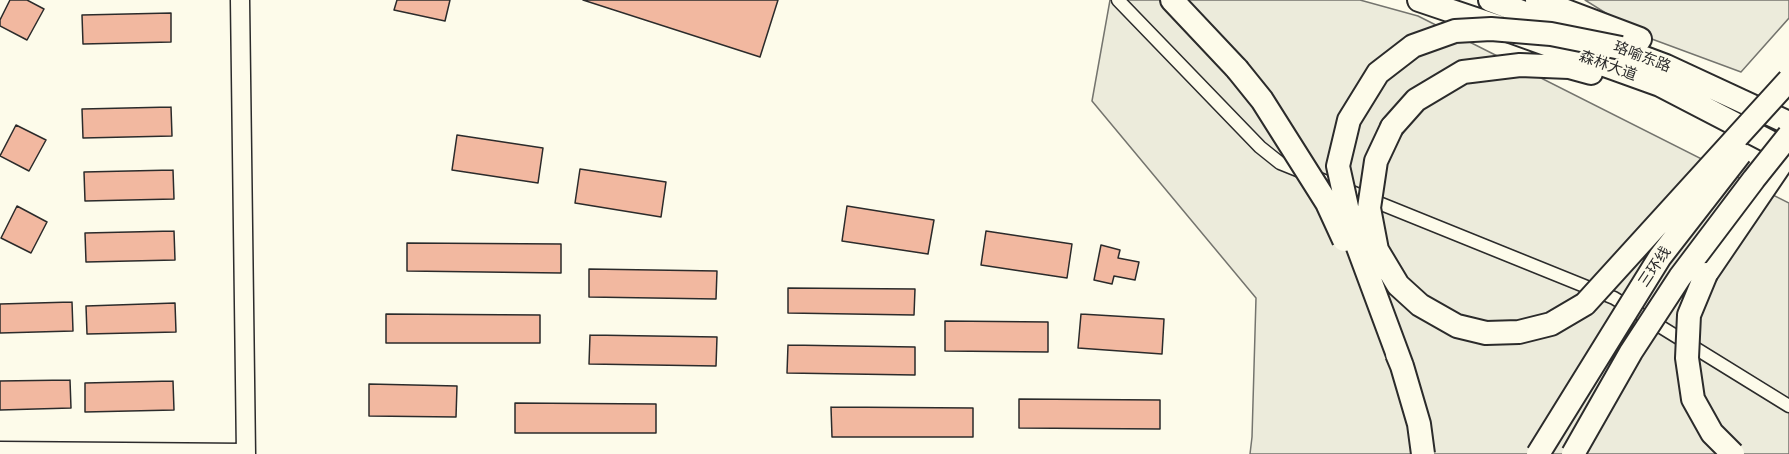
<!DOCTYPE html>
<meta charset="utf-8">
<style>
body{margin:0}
canvas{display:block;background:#fdfbea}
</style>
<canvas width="1789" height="454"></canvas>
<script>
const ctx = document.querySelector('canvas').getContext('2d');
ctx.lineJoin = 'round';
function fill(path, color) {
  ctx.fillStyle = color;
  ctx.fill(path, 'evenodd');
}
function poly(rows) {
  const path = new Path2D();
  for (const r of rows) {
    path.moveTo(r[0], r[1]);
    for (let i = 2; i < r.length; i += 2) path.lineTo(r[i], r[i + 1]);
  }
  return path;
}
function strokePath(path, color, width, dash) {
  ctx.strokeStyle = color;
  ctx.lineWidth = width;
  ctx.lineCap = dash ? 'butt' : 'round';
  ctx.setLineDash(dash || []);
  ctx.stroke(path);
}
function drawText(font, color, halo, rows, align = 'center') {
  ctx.font = font + ' Figtree,"Noto Sans SC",sans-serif';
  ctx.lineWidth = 4.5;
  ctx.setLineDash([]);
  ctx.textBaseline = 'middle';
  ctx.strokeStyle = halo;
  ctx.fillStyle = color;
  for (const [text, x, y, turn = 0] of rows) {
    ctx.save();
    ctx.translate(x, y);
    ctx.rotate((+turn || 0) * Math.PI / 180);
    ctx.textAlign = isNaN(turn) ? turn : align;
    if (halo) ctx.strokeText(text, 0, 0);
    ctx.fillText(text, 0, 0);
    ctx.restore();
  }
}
const green = poly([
 [1110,0,1360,0,1418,16,1789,203,1789,454,1250,454,1252,437,1256,298,1092,101,1110,0],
 [1585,0,1789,0,1789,18,1741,72,1641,35,1585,0]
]);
fill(green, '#ecebdb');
strokePath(green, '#74746e', 1.5);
const building = poly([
 [10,0,27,0,44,9,27,40,0,26,0,20,10,0],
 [397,0,450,0,445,21,394,10,397,0],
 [583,0,778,0,760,57,583,0],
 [171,13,171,42,83,44,82,15,171,13],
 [171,107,172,136,83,138,82,109,171,107],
 [16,125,46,140,29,171,0,156,16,125],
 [457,135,543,148,538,183,452,170,457,135],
 [580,169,666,182,661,217,575,203,580,169],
 [173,170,174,199,85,201,84,172,173,170],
 [17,206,47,222,31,253,1,238,17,206],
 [847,206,934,220,928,254,842,241,847,206],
 [174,231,175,260,86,262,85,233,174,231],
 [986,231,1072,244,1067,278,981,265,986,231],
 [407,243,561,244,561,273,407,271,407,243],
 [1101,245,1120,250,1118,258,1139,262,1135,280,1114,276,1112,284,1094,280,1101,245],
 [589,269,717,271,716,299,589,297,589,269],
 [788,288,915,289,914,315,788,313,788,288],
 [72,302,73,331,0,333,0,304,72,302],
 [175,303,176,332,87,334,86,306,175,303],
 [386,314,540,315,540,343,386,343,386,314],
 [1081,314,1164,319,1162,354,1078,348,1081,314],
 [945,321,1048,322,1048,352,945,351,945,321],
 [590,335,717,337,716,366,589,364,590,335],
 [788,345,915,347,915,375,787,373,788,345],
 [70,380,71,408,0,410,0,381,70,380],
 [173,381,174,410,85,412,85,383,173,381],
 [369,384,457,386,456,417,369,416,369,384],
 [1019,399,1160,400,1160,429,1019,428,1019,399],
 [515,403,656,404,656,433,515,433,515,403],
 [831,407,973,408,973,437,832,437,831,407]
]);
fill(building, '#f2b8a0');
strokePath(building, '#2b2b2b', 1.5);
const street = poly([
 [1118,0,1260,147,1280,163,1614,298,1789,406]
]);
const secondary = poly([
 [240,0,246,454],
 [0,451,246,453]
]);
const highway = poly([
 [1172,0,1237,69],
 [1419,0,1496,26,1660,85,1789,152],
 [1490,0,1666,66,1789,123],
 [1537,0,1640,39],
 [1392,127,1416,100,1463,72,1520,65,1569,67,1591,73],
 [1706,274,1789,152]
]);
strokePath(street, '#2b2b2b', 15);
strokePath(secondary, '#2b2b2b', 21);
strokePath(highway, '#2b2b2b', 26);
strokePath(street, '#fdfbea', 12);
strokePath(secondary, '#fdfbea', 18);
strokePath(highway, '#fdfbea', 22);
const highwayBridge = poly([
 [1237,69,1262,100,1327,203,1344,240],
 [1392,127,1376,161,1369,208,1377,250,1398,285,1420,305,1457,326,1486,333,1519,332,1551,324,1585,304,1789,80],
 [1706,274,1689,315,1687,358,1693,399,1712,433,1733,454],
 [1397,354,1402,366,1419,424,1423,454],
 [1402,366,1353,234,1338,166,1349,120,1378,73,1413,46,1455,31,1491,29,1551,34,1621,48],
 [1538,454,1660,257,1740,154],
 [1573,454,1631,352,1680,277,1754,179,1789,135]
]);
strokePath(highwayBridge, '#2b2b2b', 26, []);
strokePath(highwayBridge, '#fdfbea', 22);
drawText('15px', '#2b2b2b', '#fdfbea', [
 ["珞喻东路",1642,57,21],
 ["森林大道",1608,66,20],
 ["三环线",1655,267,-56]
]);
</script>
